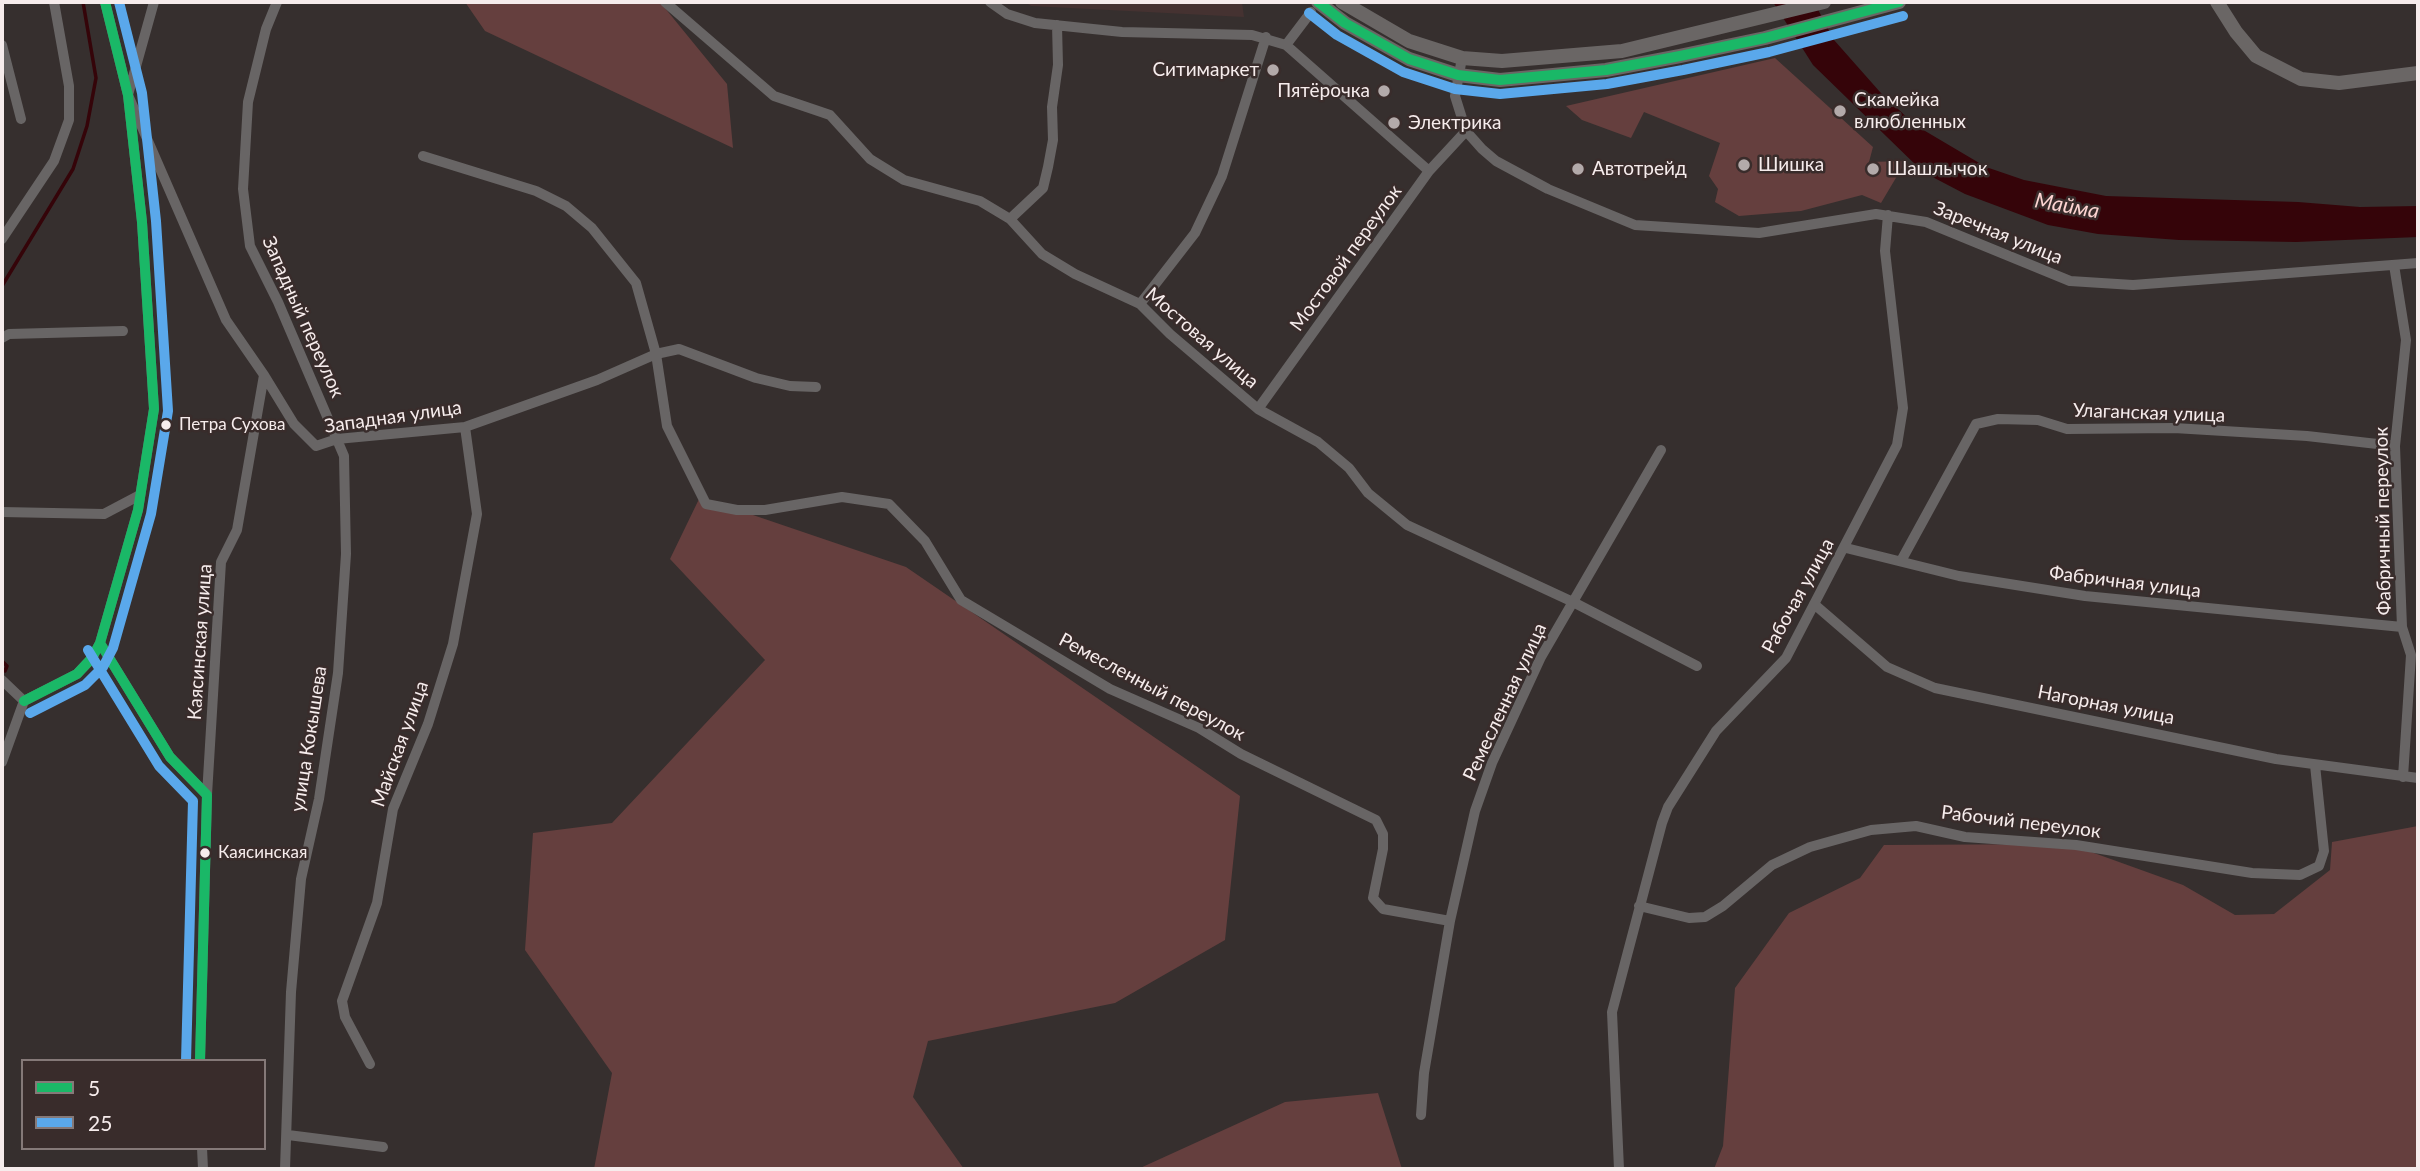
<!DOCTYPE html>
<meta charset="utf-8">
<style>
body{margin:0}
#map{position:relative;width:2420px;height:1171px;overflow:hidden;background:#362f2e;font-family:Lato,sans-serif}
canvas{display:block}
.frame{position:absolute;inset:0;border:4px solid #f6ecec;pointer-events:none}
.legend{position:absolute;left:21px;top:1059px;width:245px;height:91px;box-sizing:border-box;background:#392c2b;border:2px solid #857978;margin:0;padding:9px 12px;list-style:none;font-size:21px;color:#f6ecec}
.legend li{display:flex;align-items:center;gap:14px;height:35px}
.legend b{width:35px;border:2px solid #857978}
</style>
<div id="map">
<canvas width="2420" height="1171"></canvas>
<div class="frame"></div>
<ul class="legend">
<li><b style="height:9px;background:#1ab867"></b>5</li>
<li><b style="height:9px;background:#5aa8eb"></b>25</li>
</ul>
</div>
<script>
const ctx = document.querySelector('canvas').getContext('2d');
ctx.lineJoin = 'round';
function fill(path, color) {
  ctx.fillStyle = color;
  ctx.fill(path, 'evenodd');
}
function poly(rows) {
  const path = new Path2D();
  for (const r of rows) {
    path.moveTo(r[0], r[1]);
    for (let i = 2; i < r.length; i += 2) path.lineTo(r[i], r[i + 1]);
  }
  return path;
}
function strokePath(path, color, width, dash) {
  ctx.strokeStyle = color;
  ctx.lineWidth = width;
  ctx.lineCap = dash ? 'butt' : 'round';
  ctx.setLineDash(dash || []);
  ctx.stroke(path);
}
function drawText(font, color, halo, rows, align = 'center') {
  ctx.font = font + ' Lato,sans-serif';
  ctx.lineWidth = 5;
  ctx.setLineDash([]);
  ctx.textBaseline = 'middle';
  ctx.strokeStyle = halo;
  ctx.fillStyle = color;
  for (const [text, x, y, turn = 0] of rows) {
    ctx.save();
    ctx.translate(x, y);
    ctx.rotate((+turn || 0) * Math.PI / 180);
    ctx.textAlign = isNaN(turn) ? turn : align;
    if (halo) ctx.strokeText(text, 0, 0);
    ctx.fillText(text, 0, 0);
    ctx.restore();
  }
}
fill(poly([
 [1025,2,1242,2,1244,17,1031,6]
]), '#453231');
fill(poly([
 [465,2,660,2,727,84,733,148,485,31],
 [1775,58,1873,147,1869,162,1906,161,1881,203,1862,195,1801,211,1739,216,1715,202,1718,189,1709,176,1720,143,1644,112,1631,138,1582,120,1566,106],
 [700,497,906,567,1240,796,1225,940,1115,1003,928,1041,913,1097,964,1169,594,1169,612,1073,525,950,533,833,612,823,765,660,670,559],
 [2418,826,2418,1169,1714,1169,1723,1146,1735,988,1789,913,1860,878,1884,845,2069,844,2183,885,2235,915,2274,914,2330,870,2332,842],
 [1378,1093,1402,1169,1138,1169,1285,1102]
]), '#653f3e');
fill(poly([
 [1773,2,1814,2,1834,40,1880,92,1915,125,1986,167,2024,180,2106,196,2298,202,2360,207,2418,206,2418,237,2296,242,2179,240,2098,234,2048,225,1965,194,1923,172,1813,65]
]), '#350409');
strokePath(poly([
 [2,286,73,169,87,126,96,78,83,2],
 [2,661,7,666,5,671]
]), '#350409', 3.5);
strokePath(poly([
 [154,2,128,95,226,320,264,375,237,530,221,562,207,795,200,1061],
 [277,2,266,29,248,102,243,189,250,246,278,302,344,456,346,554,338,673,319,799,301,879,291,992,285,1169],
 [665,2,774,96,830,115,870,159,904,180,980,201,1010,219,1042,254,1075,274,1140,304,1170,334,1258,409,1318,442,1349,468,1368,493,1407,525,1573,602,1697,666],
 [990,2,1007,14,1035,23,1122,32,1252,35,1286,45],
 [1311,12,1286,45,1429,171],
 [2,45,21,119],
 [1462,58,1455,96,1466,131,1482,149,1496,161,1548,189,1635,225,1759,233,1876,214,1926,222,2070,281,2133,285,2418,263],
 [1010,219,1043,188,1048,167,1053,140,1052,107,1058,65,1057,25],
 [2,239,54,161,69,120,69,86,54,2],
 [2394,265,2406,340,2395,446,2402,627,2411,655,2403,777],
 [1140,304,1195,233,1222,176,1266,37],
 [2,338,9,334,123,331],
 [264,375,294,424,316,446,337,439,465,427,597,380,656,354,636,283,592,228,566,206,536,191,423,156],
 [816,387,790,386,756,378,679,349,656,354,667,426,706,504,737,510,765,510,842,497,889,504,925,541,961,600,1110,689,1199,728,1241,754,1376,820,1383,834,1383,849,1373,898,1383,909,1450,921],
 [1258,409,1429,171,1466,131],
 [2,512,104,514,140,495],
 [1846,548,1959,576,2085,596,2402,627],
 [1901,561,1976,424,1998,419,2038,420,2067,429,2174,428,2307,436,2395,446],
 [1814,604,1887,667,1935,688,2276,759,2418,778],
 [100,643,170,757,207,795],
 [2,680,24,701],
 [24,701,77,674,92,658,100,643,138,510,154,409,142,222,128,95,105,2],
 [2,762,24,701],
 [1639,906,1689,918,1705,917,1723,906,1772,865,1810,847,1871,830,1916,826,1965,837,2076,845,2252,873,2300,875,2319,866,2324,851,2315,765],
 [370,1064,345,1017,342,1001,377,903,393,809,428,724,453,644,477,514,465,427],
 [1421,1115,1424,1073,1450,921,1475,811,1492,763,1541,657,1661,450],
 [288,1135,383,1147],
 [202,1148,203,1169],
 [1619,1169,1612,1012,1662,823,1668,807,1716,731,1786,658,1897,445,1903,408,1885,251,1888,215]
]), '#686565', 10);
strokePath(poly([
 [1318,2,1345,23,1409,59,1458,75,1500,80,1606,70,1680,56,1765,38,1899,2],
 [1342,2,1409,41,1462,58,1502,61,1622,51,1824,2],
 [2217,2,2236,32,2256,56,2301,79,2339,83,2418,73]
]), '#6a6665', 14);
strokePath(poly([
 [1318,2,1345,23,1409,59,1458,75,1500,80,1606,70,1680,56,1765,38,1899,2],
 [100,643,170,757,207,795,200,1061],
 [24,701,77,674,92,658,100,643,138,510,154,409,142,222,128,95,105,2]
]), '#1ab867', 10);
strokePath(poly([
 [1309,13,1337,35,1403,72,1455,89,1500,94,1607,84,1683,70,1769,52,1903,16],
 [88,650,159,766,193,801,186,1061],
 [30,713,85,685,103,667,113,648,151,514,168,411,156,221,142,93,119,2]
]), '#5aa8eb', 10);
for (const [x, y, r, color] of [
 [1273,70,7,"#b3aaaa"],
 [1384,91,7,"#b3aaaa"],
 [1840,111,7,"#b3aaaa"],
 [1394,123,7,"#b3aaaa"],
 [1744,165,7,"#b3aaaa"],
 [1578,169,7,"#b3aaaa"],
 [1873,169,7,"#b3aaaa"],
 [166,425,6,"#f6ecec"],
 [205,853,6,"#f6ecec"]
]) {
  const dot = new Path2D();
  dot.arc(x, y, r, 0, 2 * Math.PI);
  ctx.fillStyle = color;
  ctx.fill(dot);
  strokePath(dot, '#392c2b', 2.5);
}
drawText('17px', '#f6ecec', '#392c2b', [
 ["Петра Сухова",179,425],
 ["Каясинская",218,853]
], 'left');
drawText('19px', '#f6ecec', '#392c2b', [
 ["Ситимаркет",1259,70,"right"],
 ["Пятёрочка",1370,91,"right"],
 ["Скамейка",1854,100],
 ["влюбленных",1854,122],
 ["Электрика",1408,123],
 ["Шишка",1758,165],
 ["Автотрейд",1592,169],
 ["Шашлычок",1887,169]
], 'left');
drawText('19px', '#f6ecec', '#392c2b', [
 ["Заречная улица",1998,233,22],
 ["Мостовой переулок",1346,258,-54],
 ["Западный переулок",303,317,66],
 ["Мостовая улица",1202,338,41],
 ["Улаганская улица",2149,413,2],
 ["Западная улица",393,417,-8],
 ["Фабричный переулок",2383,521,-91],
 ["Фабричная улица",2125,582,7],
 ["Рабочая улица",1798,596,-61],
 ["Каясинская улица",200,642,-86],
 ["Ремесленный переулок",1152,687,28],
 ["Ремесленная улица",1505,702,-65],
 ["Нагорная улица",2106,705,11],
 ["улица Кокышева",309,739,-81],
 ["Майская улица",400,744,-70],
 ["Рабочий переулок",2021,822,7]
]);
drawText('italic 21px', '#fdd5d2', '#392c2b', [
 ["Майма",2067,206,10]
]);
</script>
